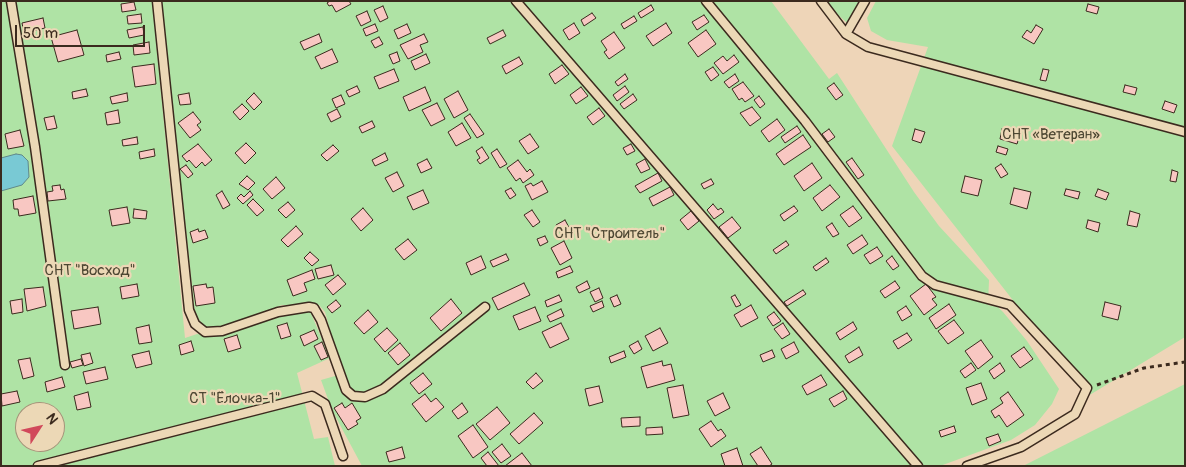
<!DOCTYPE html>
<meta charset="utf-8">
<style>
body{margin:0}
#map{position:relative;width:1186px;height:467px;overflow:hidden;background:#eed5b8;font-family:Pangolin,sans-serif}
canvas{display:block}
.frame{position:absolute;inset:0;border:2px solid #3b2a1e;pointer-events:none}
.north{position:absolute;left:15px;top:402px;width:50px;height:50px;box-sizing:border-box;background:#ecd8b6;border:1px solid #a59279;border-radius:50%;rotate:55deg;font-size:14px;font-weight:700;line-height:20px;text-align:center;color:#3b2a1e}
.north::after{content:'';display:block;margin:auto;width:18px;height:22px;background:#d1495b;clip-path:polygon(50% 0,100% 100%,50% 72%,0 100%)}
.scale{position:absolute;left:15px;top:25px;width:130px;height:22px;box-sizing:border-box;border:2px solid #3b2a1e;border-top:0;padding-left:6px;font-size:15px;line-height:18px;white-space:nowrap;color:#3b2a1e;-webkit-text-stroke:4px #ecd8b6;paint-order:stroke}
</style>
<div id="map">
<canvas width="1186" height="467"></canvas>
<div class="frame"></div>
<div class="north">N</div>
<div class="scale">50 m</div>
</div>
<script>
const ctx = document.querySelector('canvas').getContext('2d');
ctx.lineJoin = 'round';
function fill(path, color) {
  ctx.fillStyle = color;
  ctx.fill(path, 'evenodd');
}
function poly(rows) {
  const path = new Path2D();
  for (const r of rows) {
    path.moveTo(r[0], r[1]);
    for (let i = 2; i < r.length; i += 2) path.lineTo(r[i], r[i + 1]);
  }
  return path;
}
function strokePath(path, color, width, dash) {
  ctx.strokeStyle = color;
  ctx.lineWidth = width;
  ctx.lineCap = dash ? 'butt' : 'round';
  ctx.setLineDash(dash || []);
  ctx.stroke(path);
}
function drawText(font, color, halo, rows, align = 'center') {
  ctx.font = font + ' Pangolin,sans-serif';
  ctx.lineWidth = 4.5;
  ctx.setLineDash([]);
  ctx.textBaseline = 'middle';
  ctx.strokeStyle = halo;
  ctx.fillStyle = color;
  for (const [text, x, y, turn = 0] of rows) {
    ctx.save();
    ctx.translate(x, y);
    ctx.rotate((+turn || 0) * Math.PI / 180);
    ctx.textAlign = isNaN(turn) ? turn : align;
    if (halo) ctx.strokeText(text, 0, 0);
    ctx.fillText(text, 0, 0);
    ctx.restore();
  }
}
fill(poly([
 [1,1,152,1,185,338,197,334,215,336,269,319,310,311,330,358,297,373,314,439,328,437,335,466,1,466],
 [25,412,55,412,55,442,25,442],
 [161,1,771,1,829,79,837,73,914,192,939,226,989,280,988,305,998,307,1003,312,1027,341,1059,389,1052,404,1035,425,1011,440,940,466,362,466,332,410,321,380,342,374,325,312,319,305,282,305,217,330,205,328,195,314],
 [823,1,859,1,847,23],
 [876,1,1185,1,1185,337,1088,396,892,146,928,47,887,40,871,31,867,18],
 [1185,384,1185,466,1023,466]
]), '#afe3a5');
const water = poly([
 [16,154,22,155,28,161,29,177,22,185,1,191,1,158,16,154]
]);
fill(water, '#79c9d4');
strokePath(water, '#60898b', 1);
const building = poly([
 [330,1,349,1,351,4,336,12,332,5,329,6,327,3,330,1],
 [134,2,136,10,122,12,121,4,134,2],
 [1088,4,1099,7,1097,14,1086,11,1088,4],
 [651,5,654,10,641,18,638,13,651,5],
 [383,6,388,18,380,22,374,10,383,6],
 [367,11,371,21,361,26,356,16,367,11],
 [592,13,596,18,584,26,581,20,592,13],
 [141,14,142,23,128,24,127,16,141,14],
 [704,15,709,22,697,30,692,22,704,15],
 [634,16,637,21,624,29,621,24,634,16],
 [43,18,45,28,24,33,22,23,43,18],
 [574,23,580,33,569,40,563,30,574,23],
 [666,23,672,33,653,46,646,36,666,23],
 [375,24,378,31,366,36,363,29,375,24],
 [407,24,411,33,398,39,394,30,407,24],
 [1036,25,1043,29,1034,44,1022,37,1027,30,1031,33,1036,25],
 [143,27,144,35,129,38,127,30,143,27],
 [77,30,84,55,58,62,51,37,77,30],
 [503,30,506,36,490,44,487,38,503,30],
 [706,30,716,44,698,57,688,43,706,30],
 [614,32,625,48,609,59,604,52,607,50,601,41,614,32],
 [319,34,322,42,304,50,300,42,319,34],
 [424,34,428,42,420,45,423,52,408,59,400,45,424,34],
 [379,37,383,44,375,48,371,41,379,37],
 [149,42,150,53,134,55,133,45,149,42],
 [332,49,338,62,321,69,315,57,332,49],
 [119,52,121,59,107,62,106,55,119,52],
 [397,52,400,61,393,64,389,55,397,52],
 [426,54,430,63,415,70,411,61,426,54],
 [734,55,739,62,723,74,714,63,723,56,727,61,734,55],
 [519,57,523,64,506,74,502,66,519,57],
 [154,64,156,84,135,87,132,67,154,64],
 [562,65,569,74,555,84,549,74,562,65],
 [713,67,719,75,711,81,705,72,713,67],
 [394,69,399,81,379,89,374,77,394,69],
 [1043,69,1049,70,1046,81,1040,80,1043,69],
 [625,74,628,79,618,86,615,82,625,74],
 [735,74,739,81,729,88,724,82,735,74],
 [743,82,754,96,745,102,742,98,739,100,732,89,743,82],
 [834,83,843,95,836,100,827,88,834,83],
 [1125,85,1137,88,1135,95,1123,92,1125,85],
 [357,86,360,92,349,97,346,91,357,86],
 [625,86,629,92,617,101,613,95,625,86],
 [425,87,431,101,409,111,403,97,425,87],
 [581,87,588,96,576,104,570,95,581,87],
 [86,89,88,96,73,99,72,92,86,89],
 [458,91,468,110,454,118,444,99,458,91],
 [127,93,128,101,112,104,110,97,127,93],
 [189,93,191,104,180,105,178,95,189,93],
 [254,93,262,102,254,110,246,101,254,93],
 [633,94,637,100,624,109,620,104,633,94],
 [341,95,345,104,336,108,332,99,341,95],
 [759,96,765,104,760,108,754,100,759,96],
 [1165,101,1177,105,1174,113,1162,109,1165,101],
 [437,103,445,119,431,126,422,110,437,103],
 [242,104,249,111,240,120,233,112,242,104],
 [752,107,761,118,750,126,740,113,752,107],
 [599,108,605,116,593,125,587,117,599,108],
 [337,109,341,117,331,122,327,114,337,109],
 [118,110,120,123,107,125,105,113,118,110],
 [193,112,201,122,197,125,201,130,190,138,178,123,193,112],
 [470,114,484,134,477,138,464,118,470,114],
 [54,116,57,128,47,130,44,118,54,116],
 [777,119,785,130,769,142,761,131,777,119],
 [372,121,375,127,362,133,359,127,372,121],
 [462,123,471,138,456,146,448,132,462,123],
 [797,126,801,132,785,143,781,137,797,126],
 [829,129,835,137,828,142,822,134,829,129],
 [915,129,925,132,921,143,912,140,915,129],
 [1002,129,1020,134,1017,144,1000,139,1002,129],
 [20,130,24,146,8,149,5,134,20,130],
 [530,134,539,147,528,154,519,141,530,134],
 [803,135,811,147,784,165,776,154,803,135],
 [137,137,138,144,123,146,122,140,137,137],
 [246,143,256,153,245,164,235,153,246,143],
 [198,144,212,160,205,166,202,162,196,168,189,160,187,162,182,156,198,144],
 [631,144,635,151,627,155,623,148,631,144],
 [333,145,339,151,327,161,321,155,333,145],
 [998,146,1008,149,1006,155,996,152,998,146],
 [482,147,489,158,480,164,477,160,480,158,476,151,482,147],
 [154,149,155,156,140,159,139,152,154,149],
 [497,149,507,164,500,168,491,153,497,149],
 [385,153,388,160,375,166,372,160,385,153],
 [852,158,864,175,858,179,846,162,852,158],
 [427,159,432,168,421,173,417,164,427,159],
 [645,159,650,169,641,173,636,164,645,159],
 [518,160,527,172,530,169,534,175,523,183,520,178,516,181,507,168,518,160],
 [812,163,822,178,804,191,794,176,812,163],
 [1001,164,1008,174,1001,178,995,168,1001,164],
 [186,165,193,174,188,178,180,169,186,165],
 [1172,170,1178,172,1176,182,1170,181,1172,170],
 [397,172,404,186,393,192,385,178,397,172],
 [658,173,662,181,640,193,635,186,658,173],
 [247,176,255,183,248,190,239,184,247,176],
 [965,176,982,180,978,196,961,192,965,176],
 [276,177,285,188,272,199,263,189,276,177],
 [711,179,714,184,704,189,701,184,711,179],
 [542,181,548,192,532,200,525,186,531,183,533,186,542,181],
 [60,185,61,190,64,189,66,199,48,201,47,192,53,191,52,186,60,185],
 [830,185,840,197,822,211,813,198,830,185],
 [670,187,674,195,653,206,649,198,670,187],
 [511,188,516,195,510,199,505,191,511,188],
 [1014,188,1031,192,1027,209,1010,204,1014,188],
 [1066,189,1080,192,1078,199,1064,195,1066,189],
 [1098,189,1109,193,1106,200,1095,196,1098,189],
 [423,190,429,203,413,210,407,197,423,190],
 [222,191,230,205,223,209,216,195,222,191],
 [250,191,253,195,243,204,237,198,241,194,244,197,250,191],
 [33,196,36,213,19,216,18,209,14,209,13,200,33,196],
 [253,199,264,210,257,216,247,205,253,199],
 [288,202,295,210,286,218,278,210,288,202],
 [713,204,718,210,721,208,724,212,714,219,707,210,713,204],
 [794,206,798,211,784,221,780,215,794,206],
 [853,206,862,218,849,227,840,215,853,206],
 [127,207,130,223,112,226,109,210,127,207],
 [363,208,373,220,361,231,351,219,363,208],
 [134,209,147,211,146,219,133,218,134,209],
 [532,210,540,222,533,227,524,215,532,210],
 [691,211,699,221,688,230,680,220,691,211],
 [1130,211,1140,214,1137,227,1127,225,1130,211],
 [732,217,741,228,728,238,719,227,732,217],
 [565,220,572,233,563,237,556,225,565,220],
 [1088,220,1100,223,1098,232,1086,228,1088,220],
 [832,223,839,234,833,237,826,227,832,223],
 [296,226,303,234,288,247,281,240,296,226],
 [198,229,199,232,205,230,208,238,193,243,190,232,198,229],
 [862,235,868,244,853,254,847,245,862,235],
 [545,236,548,242,540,246,537,239,545,236],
 [408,239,417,250,404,260,395,249,408,239],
 [564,241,572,258,560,265,551,248,564,241],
 [786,241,789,245,776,254,773,250,786,241],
 [877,247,883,256,870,264,864,255,877,247],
 [310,252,319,260,312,266,304,258,310,252],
 [506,254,509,260,493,267,490,261,506,254],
 [481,256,486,268,471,275,466,263,481,256],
 [892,256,899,266,893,270,886,261,892,256],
 [826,258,829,262,816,271,813,267,826,258],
 [331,265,334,275,318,279,315,269,331,265],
 [570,266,573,272,558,278,556,272,570,266],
 [312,270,315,279,304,283,307,291,293,296,287,280,312,270],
 [338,275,346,284,333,295,325,285,338,275],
 [587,281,590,288,579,293,576,287,587,281],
 [895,281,900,288,885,298,880,291,895,281],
 [524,283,530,295,498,310,492,298,524,283],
 [137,284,139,296,122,299,120,287,137,284],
 [206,284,207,288,213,287,215,303,196,306,193,286,206,284],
 [926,284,936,297,932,299,937,305,924,315,910,296,926,284],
 [43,287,46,306,27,311,24,289,43,287],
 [599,288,603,298,595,302,590,292,599,288],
 [803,290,806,294,787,306,784,302,803,290],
 [559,295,562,301,547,307,545,301,559,295],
 [617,295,621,304,614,307,610,298,617,295],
 [735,295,741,305,736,307,731,297,735,295],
 [22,299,23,312,12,314,10,301,22,299],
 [451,299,462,313,441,331,430,318,451,299],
 [336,300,341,306,332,313,327,307,336,300],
 [602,301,604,307,593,312,590,306,602,301],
 [1105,302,1121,306,1118,320,1102,316,1105,302],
 [949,304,956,315,936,329,929,318,949,304],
 [751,305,758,318,741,327,734,315,751,305],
 [906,306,912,315,902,321,897,312,906,306],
 [98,307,101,324,74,329,71,311,98,307],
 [535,307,541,321,519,330,513,316,535,307],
 [561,309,564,316,550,322,547,316,561,309],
 [368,310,378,322,364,334,354,323,368,310],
 [774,312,781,321,773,326,767,317,774,312],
 [954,320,964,333,948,344,938,331,954,320],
 [853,322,857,329,840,340,836,333,853,322],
 [287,323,291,336,281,339,277,326,287,323],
 [561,323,569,339,550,348,542,332,561,323],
 [783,323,790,334,782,339,774,329,783,323],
 [149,325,152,342,139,344,136,328,149,325],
 [387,328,398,340,385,352,374,339,387,328],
 [660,328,668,343,653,351,645,336,660,328],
 [314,330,318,339,304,346,300,336,314,330],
 [907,333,912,340,898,349,893,341,907,333],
 [237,335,241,348,228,352,224,339,237,335],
 [981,340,993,357,978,369,965,351,981,340],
 [191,341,194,351,181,355,179,345,191,341],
 [638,341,642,349,634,354,629,346,638,341],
 [322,342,328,357,321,360,314,346,322,342],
 [794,342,799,352,786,359,781,349,794,342],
 [400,343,410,355,398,365,388,353,400,343],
 [859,347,863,355,849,363,845,356,859,347],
 [1024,347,1033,359,1020,368,1011,356,1024,347],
 [772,350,775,357,763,362,760,355,772,350],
 [149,351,152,364,136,368,132,355,149,351],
 [624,351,626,357,611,363,609,357,624,351],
 [90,353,93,363,84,366,81,355,90,353],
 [30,358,34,376,23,379,18,360,30,358],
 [81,359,83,365,72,368,70,362,81,359],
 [662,361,663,366,671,364,675,380,647,388,641,367,662,361],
 [971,363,976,370,965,378,960,371,971,363],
 [1000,363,1005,371,994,379,989,371,1000,363],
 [105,367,108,379,86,384,83,372,105,367],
 [423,373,432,384,419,394,410,383,423,373],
 [536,373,543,381,533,389,526,382,536,373],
 [821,375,827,385,807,395,802,386,821,375],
 [62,377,65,387,47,392,45,382,62,377],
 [981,383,987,399,972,405,966,388,981,383],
 [683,385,689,415,673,418,667,388,683,385],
 [599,386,603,402,589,406,585,389,599,386],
 [17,391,20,402,2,406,1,394,17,391],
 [843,391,847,399,834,407,829,399,843,391],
 [88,392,91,407,77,410,74,396,88,392],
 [1008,392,1024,415,1007,427,999,415,995,418,991,411,1003,403,1000,398,1008,392],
 [723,393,730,408,715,416,707,401,723,393],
 [425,394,431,402,436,398,444,407,426,422,412,404,425,394],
 [342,403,345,408,352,403,361,418,356,421,358,424,348,430,334,408,342,403],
 [462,403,468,412,458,419,452,411,462,403],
 [497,407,510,423,490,440,476,424,497,407],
 [534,413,543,423,519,444,510,434,534,413],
 [640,417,640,426,622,427,621,418,640,417],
 [711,421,718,431,721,429,726,436,711,447,699,429,711,421],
 [473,425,488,447,473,458,458,436,473,425],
 [954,426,956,432,941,437,939,431,954,426],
 [662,427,663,434,646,435,646,428,662,427],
 [998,434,1001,441,989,446,986,438,998,434],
 [502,444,511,456,501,463,492,452,502,444],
 [402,447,405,458,389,462,386,452,402,447],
 [761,447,772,464,769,466,758,466,750,454,761,447],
 [737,448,743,466,725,466,721,454,737,448],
 [488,452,499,466,487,466,481,458,488,452],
 [522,453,532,466,505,466,522,453]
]);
fill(building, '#f8c7c2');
strokePath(building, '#3b2a1e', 1);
const lane = poly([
 [11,1,35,147,65,365],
 [157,1,189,310,195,324,205,332,222,331,278,312,309,307,314,308,321,320,346,390,353,396,365,397,383,389,485,307],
 [516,1,918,466],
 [706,1,805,121,922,276,935,285,1010,305,1087,388,1075,414,1021,447,967,466],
 [821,1,846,34,868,47,1185,132],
 [846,34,865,1],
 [38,466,312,396,325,404,343,456]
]);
strokePath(lane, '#3b2a1e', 11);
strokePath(poly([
 [1097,385,1144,368,1185,362]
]), '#3b2a1e', 3, [4, 4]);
strokePath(lane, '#ecd8b6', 8);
drawText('15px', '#4c4632', '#ecd8b6', [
 ["СНТ «Ветеран»",1051,135],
 ["СНТ \"Строитель\"",610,234],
 ["СНТ \"Восход\"",90,271],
 ["СТ \"Ёлочка-1\"",235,399]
]);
</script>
